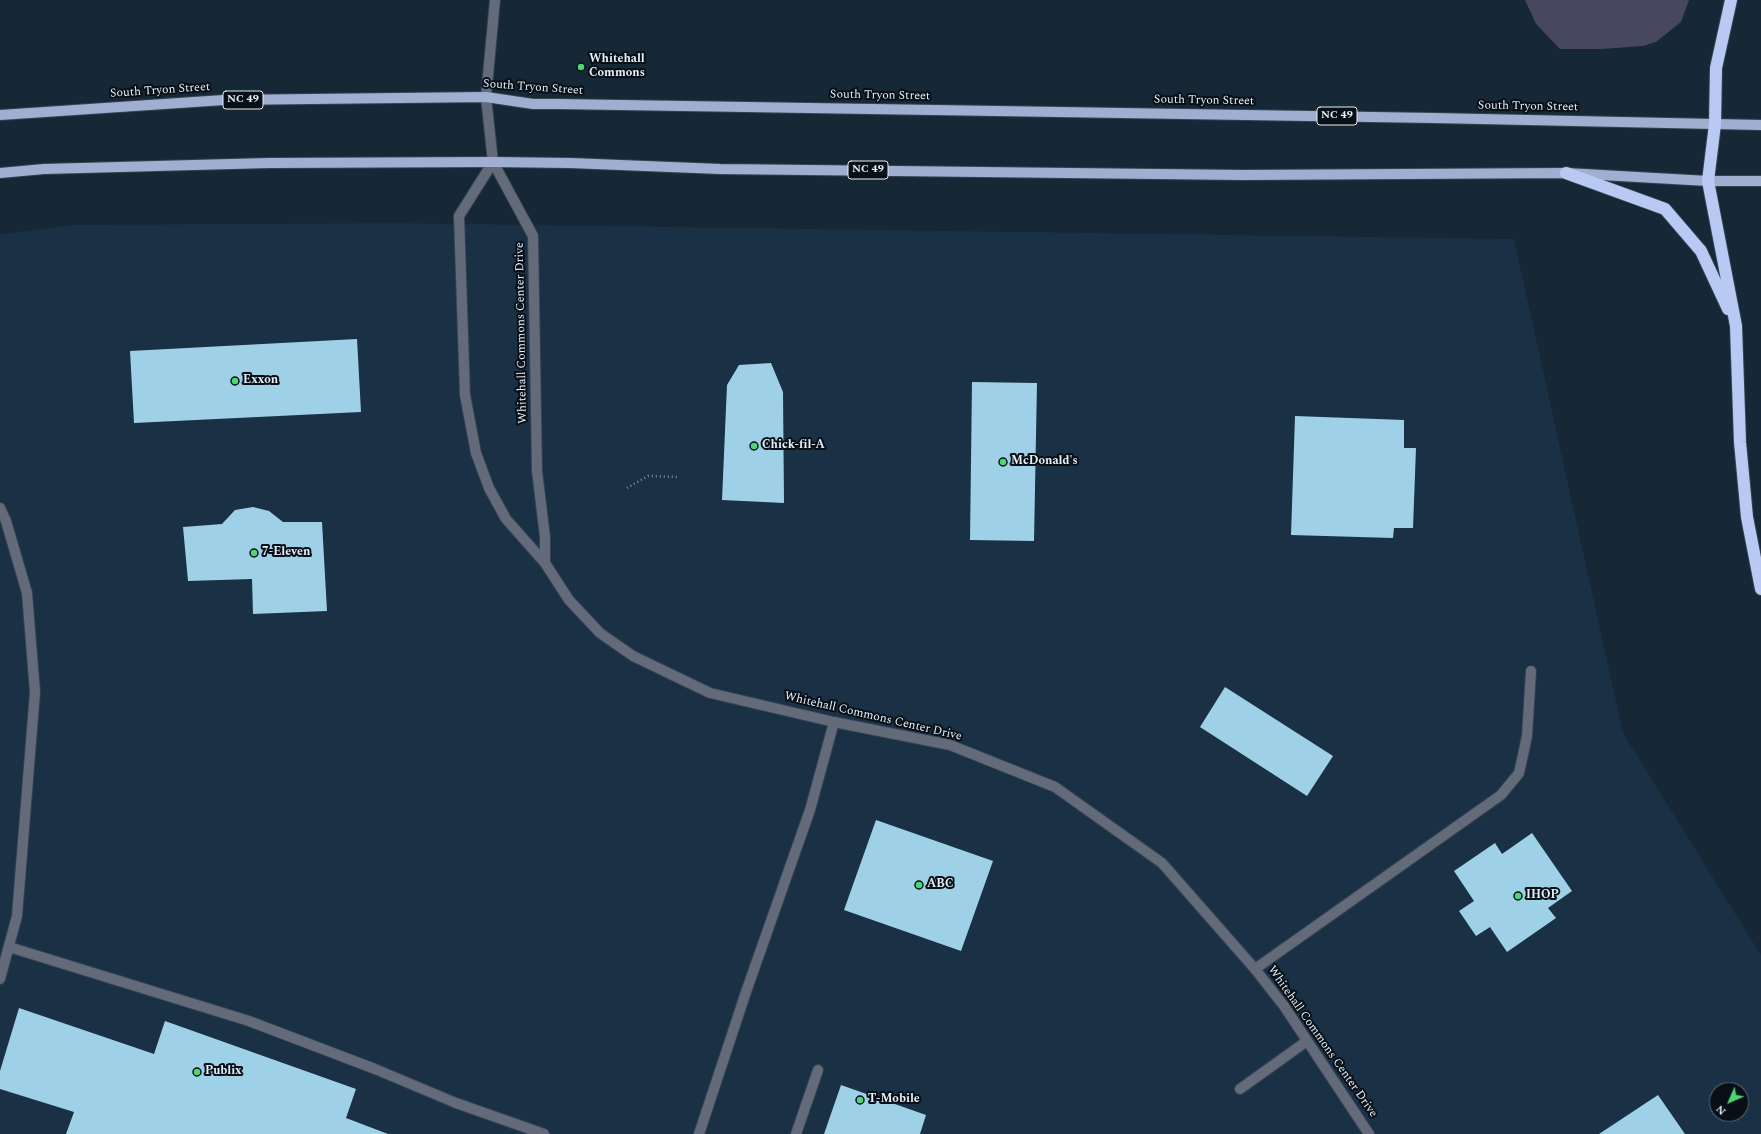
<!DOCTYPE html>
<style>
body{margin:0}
#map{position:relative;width:1761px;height:1134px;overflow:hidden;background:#162736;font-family:Spectral,serif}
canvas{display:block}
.north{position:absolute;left:1709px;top:1082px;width:40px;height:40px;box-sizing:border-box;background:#080f16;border:1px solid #606971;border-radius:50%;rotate:225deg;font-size:11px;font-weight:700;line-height:16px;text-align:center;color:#e5f0fa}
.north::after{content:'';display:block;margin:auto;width:14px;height:18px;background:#4cd676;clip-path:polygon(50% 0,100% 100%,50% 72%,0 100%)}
</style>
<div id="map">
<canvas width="1761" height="1134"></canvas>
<div class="north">N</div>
</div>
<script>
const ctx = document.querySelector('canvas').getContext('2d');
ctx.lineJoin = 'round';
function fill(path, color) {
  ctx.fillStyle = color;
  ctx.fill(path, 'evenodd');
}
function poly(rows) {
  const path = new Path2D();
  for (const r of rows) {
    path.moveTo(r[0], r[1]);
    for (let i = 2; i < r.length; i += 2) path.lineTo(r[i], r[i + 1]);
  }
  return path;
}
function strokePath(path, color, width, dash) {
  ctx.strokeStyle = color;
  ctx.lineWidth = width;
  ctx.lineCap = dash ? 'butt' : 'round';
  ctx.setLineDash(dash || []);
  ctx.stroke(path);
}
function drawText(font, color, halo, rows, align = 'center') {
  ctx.font = font + ' Spectral,serif';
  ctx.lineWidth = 4;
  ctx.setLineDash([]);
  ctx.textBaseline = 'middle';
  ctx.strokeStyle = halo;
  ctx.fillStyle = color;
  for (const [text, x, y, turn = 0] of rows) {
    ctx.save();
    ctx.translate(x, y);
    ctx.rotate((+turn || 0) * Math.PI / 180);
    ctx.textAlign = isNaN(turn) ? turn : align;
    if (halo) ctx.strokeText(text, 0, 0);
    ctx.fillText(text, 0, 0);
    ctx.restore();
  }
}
fill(poly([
 [394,223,1514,239,1623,733,1761,955,1761,1134,0,1134,0,234,74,225],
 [1717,1090,1741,1090,1741,1114,1717,1114]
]), '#1a3045');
fill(poly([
 [1525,0,1689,0,1681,22,1656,42,1643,46,1602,49,1560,49,1536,24]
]), '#484760');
fill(poly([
 [357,339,361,412,134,423,130,351],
 [771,363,783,392,784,503,722,500,727,385,739,365],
 [972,382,1037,383,1034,541,970,540],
 [1295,416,1404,420,1404,448,1416,448,1413,528,1394,528,1393,538,1291,535],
 [253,507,269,511,283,522,322,522,327,611,253,614,252,579,188,581,183,527,222,524,235,510],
 [1225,687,1333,756,1307,796,1200,727],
 [876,820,993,861,961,951,844,910],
 [1532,833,1572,891,1548,908,1556,918,1507,952,1490,927,1476,936,1459,911,1474,901,1454,871,1495,843,1502,854],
 [19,1008,154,1054,165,1021,356,1089,346,1118,388,1134,66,1134,74,1112,0,1089,0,1071],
 [841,1085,926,1115,920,1134,824,1134],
 [1658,1095,1685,1134,1599,1134]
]), '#9ed1e8');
const service = poly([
 [0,508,6,521,27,593,35,692,17,916,0,979],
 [9,947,249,1021,375,1069,456,1103,544,1134],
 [1255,969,1501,795,1519,773,1523,755,1527,736,1531,671],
 [1240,1089,1307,1041],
 [699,1134,746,992,810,810,834,722],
 [796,1134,818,1070]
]);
const minor = poly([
 [495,0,486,97,493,162,533,236,537,471,545,537,545,563],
 [493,162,459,216,465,395,476,453,489,488,506,519,545,563,569,600,600,633,633,656,710,693,834,722,950,745,1055,787,1162,863,1255,969,1284,1006,1369,1134]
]);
const primary = poly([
 [0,115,224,100,486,97,533,104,558,104,1434,118,1761,125],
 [0,173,44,169,269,163,493,162,570,163,720,169,1243,175,1566,173,1708,181,1761,181]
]);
const motorway = poly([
 [1731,0,1716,68,1715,124,1708,181,1736,326,1740,442,1747,517,1761,589],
 [1566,173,1665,209,1701,251,1728,309]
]);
strokePath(service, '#334351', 12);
strokePath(minor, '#334351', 12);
strokePath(primary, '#334351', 12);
strokePath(motorway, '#334351', 14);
strokePath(poly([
 [627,488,648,476,679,477]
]), '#818f9b', 2.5, [1, 3]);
strokePath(service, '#636a7a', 10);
strokePath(minor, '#636a7a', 10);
strokePath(primary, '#a0afd1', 10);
strokePath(motorway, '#b8caf4', 12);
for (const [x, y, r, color] of [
 [581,67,4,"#4cd676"],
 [235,381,4,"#4cd676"],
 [754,446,4,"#4cd676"],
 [1003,462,4,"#4cd676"],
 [254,553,4,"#4cd676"],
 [919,885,4,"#4cd676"],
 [1518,896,4,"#4cd676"],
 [197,1072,4,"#4cd676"],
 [860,1100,4,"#4cd676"]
]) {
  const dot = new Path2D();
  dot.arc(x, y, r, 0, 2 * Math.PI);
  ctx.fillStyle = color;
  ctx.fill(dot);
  strokePath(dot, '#080f16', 1.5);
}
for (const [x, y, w] of [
 [243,100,40],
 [1337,116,40],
 [868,170,40]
]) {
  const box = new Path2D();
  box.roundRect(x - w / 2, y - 9, w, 18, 3);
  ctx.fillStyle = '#080f16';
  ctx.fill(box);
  strokePath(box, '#e5f0fa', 1);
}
drawText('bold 11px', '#e5f0fa', null, [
 ["NC 49",243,100],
 ["NC 49",1337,116],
 ["NC 49",868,170]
]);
drawText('bold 12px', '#e5f0fa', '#080f16', [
 ["Whitehall",589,60],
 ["Commons",589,74],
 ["Exxon",243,381],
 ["Chick-fil-A",762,446],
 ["McDonald's",1011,462],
 ["7-Eleven",262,553],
 ["ABC",927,885],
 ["IHOP",1526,896],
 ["Publix",205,1072],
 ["T-Mobile",868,1100]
], 'left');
drawText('12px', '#e5f0fa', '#080f16', [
 ["South Tryon Street",533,88,4],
 ["South Tryon Street",160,91,-4],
 ["South Tryon Street",880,96,1],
 ["South Tryon Street",1204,101,1],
 ["South Tryon Street",1528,107,1],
 ["Whitehall Commons Center Drive",522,333,-91],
 ["Whitehall Commons Center Drive",873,717,13],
 ["Whitehall Commons Center Drive",1322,1042,55]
]);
</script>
